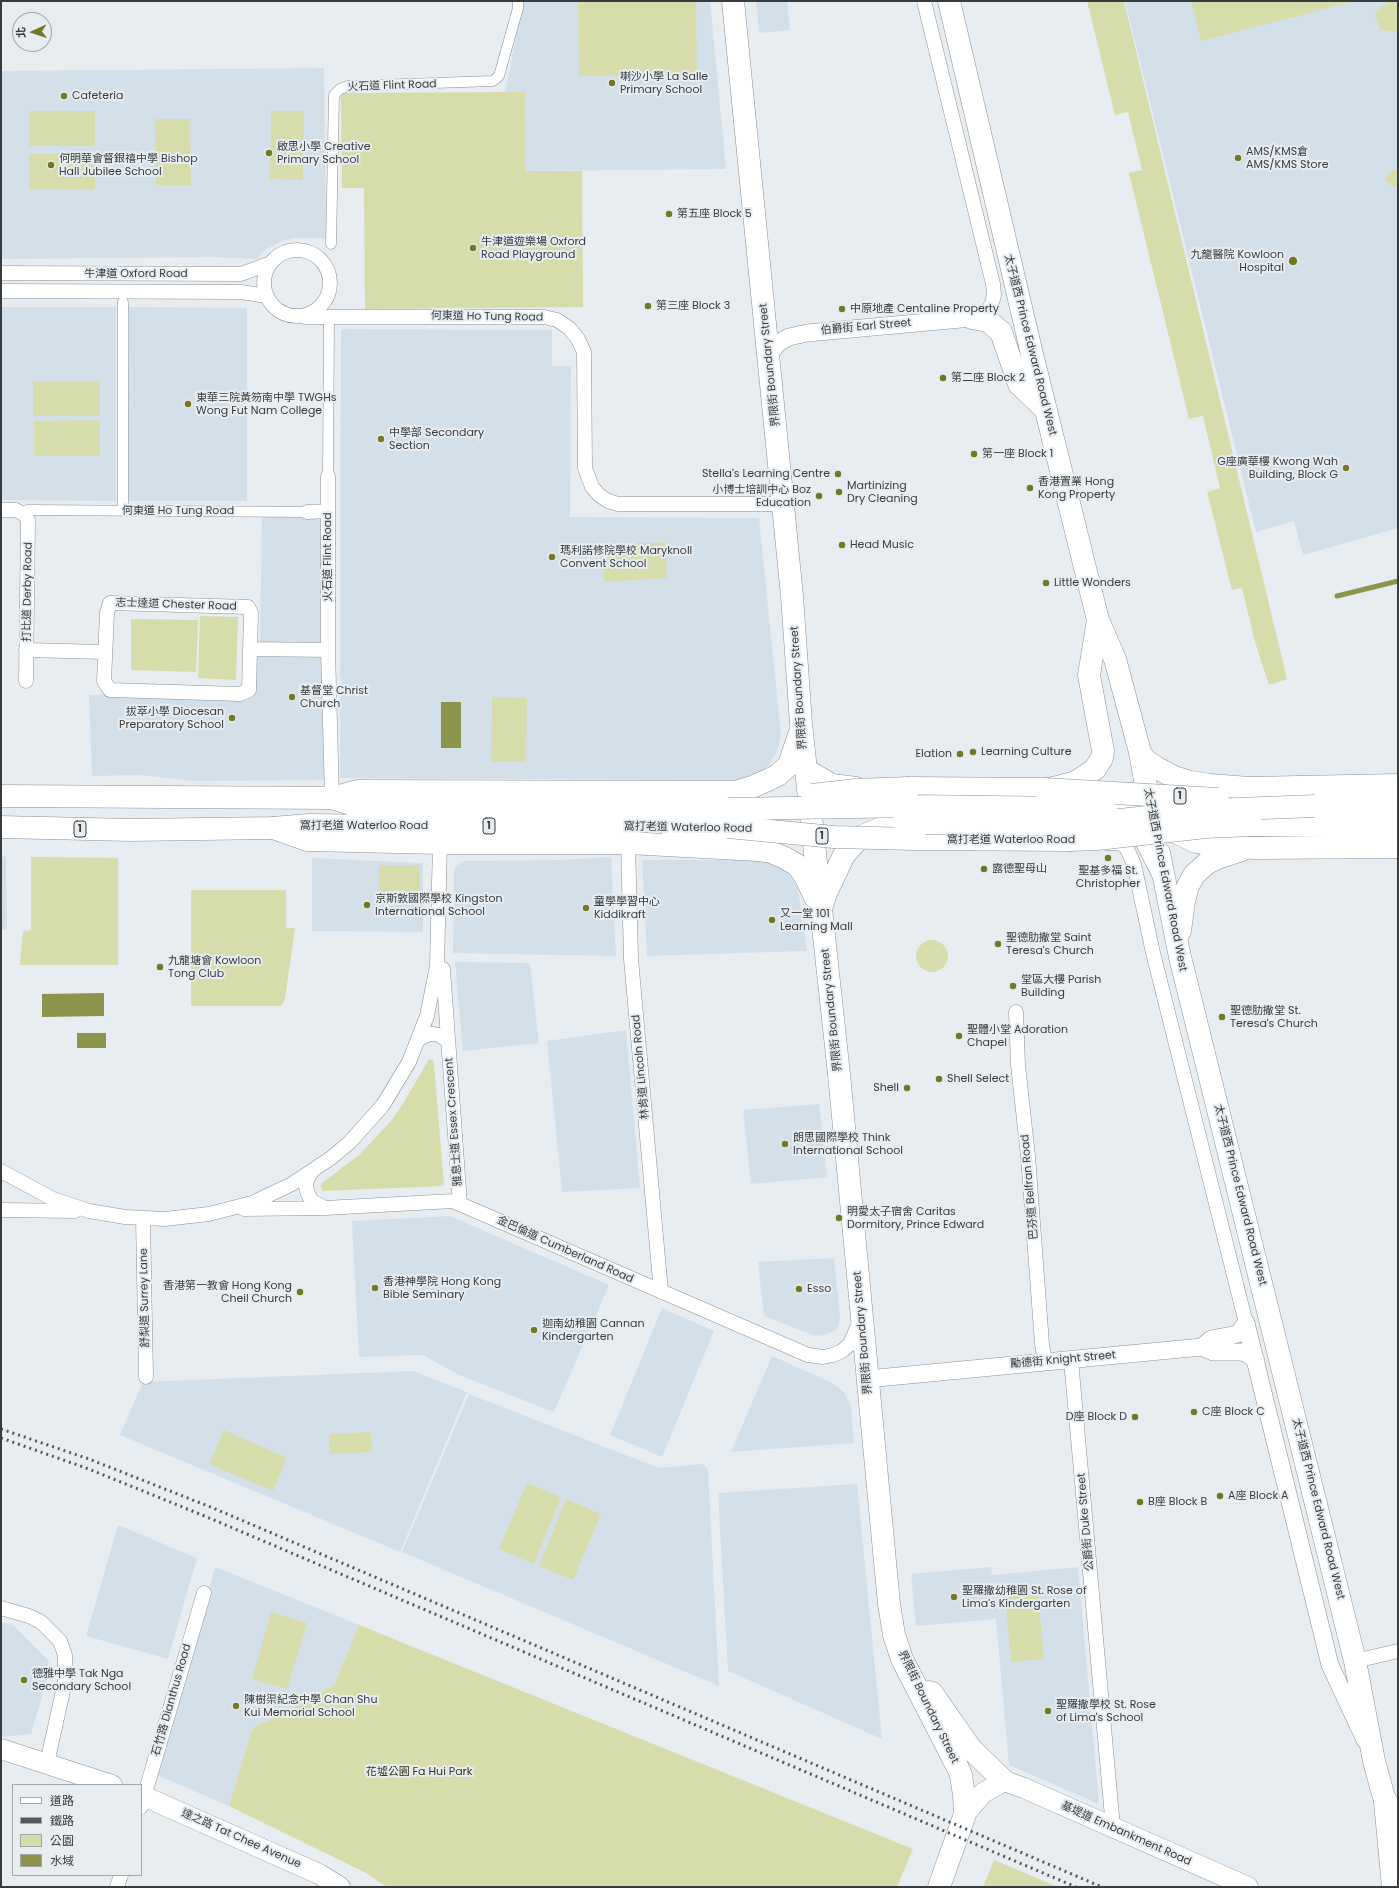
<!DOCTYPE html>
<meta charset="utf-8">
<style>
body{margin:0}
#map{position:relative;width:1399px;height:1888px;overflow:hidden;background:#e7edf1;font-family:Poppins,"Noto Sans TC",sans-serif}
canvas{display:block}
.frame{position:absolute;inset:0;border:2px solid #393b3d;pointer-events:none}
.legend{position:absolute;left:12px;top:1784px;width:130px;height:92px;box-sizing:border-box;background:#e7edf1;border:1px solid #a1a6a9;margin:0;padding:5px 7px;list-style:none;font-size:12px;color:#393b3d}
.legend li{display:flex;align-items:center;gap:8px;height:20px}
.legend b{width:20px;border:1px solid #a1a6a9}
.north{position:absolute;left:12px;top:12px;width:40px;height:40px;box-sizing:border-box;background:#e7edf1;border:1px solid #a1a6a9;border-radius:50%;rotate:267deg;font-size:11px;font-weight:700;line-height:16px;text-align:center;color:#393b3d}
.north::after{content:'';display:block;margin:auto;width:14px;height:18px;background:#727922;clip-path:polygon(50% 0,100% 100%,50% 72%,0 100%)}
</style>
<div id="map">
<canvas width="1399" height="1888"></canvas>
<div class="frame"></div>
<ul class="legend">
<li><b style="height:5px;background:#fff"></b>道路</li>
<li><b style="height:5px;background:#55575a"></b>鐵路</li>
<li><b style="height:11px;background:#d7ddaa"></b>公園</li>
<li><b style="height:11px;background:#8d944c"></b>水域</li>
</ul>
<div class="north">北</div>
</div>
<script>
const ctx = document.querySelector('canvas').getContext('2d');
ctx.lineJoin = 'round';
function fill(path, color) {
  ctx.fillStyle = color;
  ctx.fill(path, 'evenodd');
}
function poly(rows) {
  const path = new Path2D();
  for (const r of rows) {
    if (r.length === 3) {
      path.moveTo(r[0] + r[2], r[1]);
      path.arc(r[0], r[1], r[2], 0, 2 * Math.PI);
      continue;
    }
    path.moveTo(r[0], r[1]);
    for (let i = 2; i < r.length; i += 2) path.lineTo(r[i], r[i + 1]);
  }
  return path;
}
function strokePath(path, color, width, dash) {
  ctx.strokeStyle = color;
  ctx.lineWidth = width;
  ctx.lineCap = dash ? 'butt' : 'round';
  ctx.setLineDash(dash || []);
  ctx.stroke(path);
}
function drawText(font, color, halo, rows, align = 'center') {
  ctx.font = font + ' Poppins,"Noto Sans TC",sans-serif';
  ctx.lineWidth = 4;
  ctx.setLineDash([]);
  ctx.textBaseline = 'middle';
  ctx.strokeStyle = halo;
  ctx.fillStyle = color;
  for (const [text, x, y, turn = 0] of rows) {
    ctx.save();
    ctx.translate(x, y);
    ctx.rotate((+turn || 0) * Math.PI / 180);
    ctx.textAlign = isNaN(turn) ? turn : align;
    if (halo) ctx.strokeText(text, 0, 0);
    ctx.fillText(text, 0, 0);
    ctx.restore();
  }
}
fill(poly([
 [523,1,710,1,726,169,526,171,525,92,505,93],
 [756,1,787,1,790,30,759,33],
 [1125,1,1398,1,1398,528,1303,555,1294,521,1256,532],
 [324,68,326,238,295,238,284,240,265,250,257,259,214,257,1,259,1,71],
 [1,307,116,307,116,501,1,500],
 [129,307,247,308,247,501,128,501],
 [341,329,552,330,552,366,571,366,570,517,759,518,781,735,777,751,769,765,756,775,741,780,340,778],
 [262,516,323,518,323,645,260,643],
 [251,652,322,654,325,780,193,781,141,775,92,776,89,695,250,691],
 [1,856,6,857,7,930,1,930],
 [611,857,616,956,453,953,454,871,456,866,464,861,559,860],
 [312,858,423,863,423,932,312,931],
 [642,860,765,860,777,863,791,876,798,889,807,951,647,956],
 [455,962,530,963,539,1043,463,1051],
 [626,1030,640,1188,562,1192,547,1041],
 [819,1104,827,1177,751,1184,743,1110],
 [450,1216,609,1285,554,1412,459,1375,423,1355,359,1357,352,1221],
 [834,1258,840,1317,839,1325,835,1331,821,1336,813,1335,764,1316,758,1262],
 [662,1308,714,1331,662,1457,610,1435],
 [772,1356,832,1383,844,1392,851,1406,854,1443,731,1452],
 [413,1371,467,1392,400,1552,120,1435,143,1382],
 [469,1394,659,1468,703,1464,708,1469,719,1686,402,1552],
 [857,1484,882,1739,728,1671,718,1493],
 [118,1525,197,1558,168,1659,86,1636],
 [215,1567,359,1625,334,1685,252,1729,229,1806,157,1775],
 [991,1567,992,1575,1078,1567,1099,1804,1009,1765,996,1619,916,1626,911,1574],
 [1,1622,13,1625,49,1661,45,1687,31,1734,1,1737]
]), '#d4e0e9');
fill(poly([
 [578,1,696,1,697,75,579,76],
 [1087,1,1124,1,1287,679,1269,685,1255,642,1242,588,1232,590,1207,492,1220,488,1203,416,1189,419,1129,173,1142,170,1128,112,1115,115],
 [1191,1,1356,1,1201,41],
 [1388,1,1398,1,1398,32,1380,30,1375,14],
 [525,92,526,171,582,171,583,307,365,309,364,188,342,188,341,93],
 [29,111,95,111,95,146,29,146],
 [271,111,304,111,303,180,270,179],
 [155,119,190,119,191,185,156,185],
 [29,154,95,154,95,189,29,189],
 [1398,168,1398,186,1394,187,1384,179,1393,170],
 [33,381,100,381,100,416,33,416],
 [100,420,100,456,34,456,34,421],
 [665,542,667,578,604,582,602,545],
 [200,616,238,617,236,680,198,678],
 [131,619,198,620,196,672,131,670],
 [492,697,527,698,526,762,491,762],
 [31,857,118,858,118,965,20,965,23,931,31,930],
 [379,865,420,865,420,892,379,892],
 [191,890,286,890,286,928,295,928,285,999,281,1006,191,1006],
 [932,956,16],
 [429,1059,434,1061,434,1064,444,1186,322,1191,321,1186,322,1183,359,1155,391,1121,404,1102],
 [224,1430,287,1458,273,1491,209,1464],
 [371,1432,372,1452,330,1454,329,1434],
 [527,1483,561,1497,534,1564,499,1549],
 [566,1499,601,1514,573,1580,539,1566],
 [1038,1593,1044,1659,1011,1662,1005,1597],
 [271,1612,307,1623,287,1689,252,1679],
 [359,1625,913,1849,897,1887,387,1887,366,1873,229,1806,252,1729,334,1685],
 [994,1860,1058,1887,983,1887]
]), '#d7ddaa');
fill(poly([
 [441,702,461,702,461,748,441,748],
 [104,993,104,1016,42,1017,42,994],
 [77,1033,106,1033,106,1048,77,1048]
]), '#8d944c');
strokePath(poly([
 [1337,596,1398,581]
]), '#8d944c', 5);
const pedestrian = poly([
 [331,244,334,95,340,89,348,86,493,81,499,76,518,8,518,1],
 [328,476,329,317],
 [27,510,307,512],
 [123,510,123,302]
]);
const minor = poly([
 [924,1,993,284,994,295,992,303,988,311,980,316,972,317],
 [297,283,33],
 [1,273,241,274,268,264],
 [1,291,241,292,267,296],
 [305,317,544,317,557,320,569,328,578,339,584,352,585,468,592,487,599,495,608,501,618,504,783,504],
 [328,476,328,650,332,798],
 [1,510,16,510,25,515,28,520,26,681],
 [307,512,328,511],
 [110,603,248,607,251,613,249,690,240,694,110,690,104,681,107,613,110,603],
 [250,649,328,650],
 [26,650,105,652],
 [628,843,631,959,661,1292],
 [1107,843,1118,843,1124,845,1127,849,1134,864,1153,953,1246,1323],
 [443,969,460,1204],
 [1016,1012,1018,1065,1028,1156,1042,1344,1045,1362],
 [419,1039,429,1034,434,1034,439,1035,448,1041],
 [1,1171,53,1199,89,1211,125,1217,165,1219,209,1214,252,1203,292,1184,331,1158,350,1142,383,1105,409,1062,427,1016,437,966,440,843],
 [311,1173,307,1179,306,1187,308,1194,312,1201,325,1208],
 [244,1209,325,1208,453,1201,808,1355,823,1357,833,1355,842,1351,850,1344,860,1321],
 [1,1210,75,1211],
 [143,1219,146,1377],
 [1071,1360,1113,1828],
 [1,1608,29,1616,41,1622,60,1641,65,1655,65,1682,47,1763],
 [1355,1661,1398,1651],
 [141,1807,204,1593],
 [117,1887,121,1875]
]);
const tertiary = poly([
 [769,355,778,343,789,337,807,333,972,318],
 [1246,1323,1330,1665,1365,1740],
 [1202,1347,1211,1339,1238,1334,1246,1323],
 [867,1379,1202,1347,1213,1352,1242,1352,1249,1355,1256,1361]
]);
const secondary = poly([
 [1,1749,112,1785],
 [141,1795,319,1874,340,1887],
 [1384,1802,1392,1887],
 [965,1814,983,1793,1004,1781,1024,1788,1248,1887]
]);
const primary = poly([
 [733,1,792,596,801,724,839,1074,889,1604,894,1635,902,1659,958,1768,961,1775,964,1795,965,1814,939,1887],
 [949,1,1031,350,1098,620,1115,659,1140,752,1151,814],
 [972,318,988,321,1001,332,1019,384,1046,410],
 [1140,752,1145,760,1157,768,1174,777,1190,782,1210,785,1249,788,1398,785],
 [806,770,832,785,856,788],
 [1050,789,1073,783,1082,778,1095,769,1102,758,1103,751,1089,675,1098,620],
 [1092,796,1109,800,1196,842,1208,844,1255,848,1398,847],
 [332,798,357,791,735,792,752,787,768,780,778,775,789,765,799,735],
 [273,828,307,840,440,843,628,843,758,850,771,852,785,858,797,865,805,876,815,897],
 [1159,853,1180,957,1355,1661,1374,1761,1383,1794,1398,1828],
 [1180,931,1184,901,1188,886,1194,875,1207,863,1220,857,1242,850],
 [929,1692,932,1693,971,1749,1004,1781]
]);
const trunk = poly([
 [909,788,1044,789],
 [1,796,332,798,367,809,391,810,641,811,728,809],
 [1315,806,1398,805],
 [1130,823,1143,834,1162,872],
 [669,825,728,827],
 [1252,825,1398,827],
 [1,827,131,830,273,828,309,825,384,826,631,826],
 [915,839,1070,840],
 [821,909,826,893,844,855,860,837,884,827,904,823]
]);
strokePath(pedestrian, '#8a9093', 11);
strokePath(minor, '#8a9093', 15);
strokePath(tertiary, '#8a9093', 18);
strokePath(secondary, '#8a9093', 21);
strokePath(primary, '#8a9093', 23);
strokePath(trunk, '#8a9093', 23);
strokePath(pedestrian, '#fff', 10);
strokePath(minor, '#fff', 14);
strokePath(tertiary, '#fff', 17);
strokePath(secondary, '#fff', 20);
strokePath(primary, '#fff', 22);
strokePath(trunk, '#fff', 22);
strokePath(poly([
 [1,1429,89,1459,213,1508,1102,1887],
 [1,1438,86,1468,207,1517,1076,1887]
]), '#55575a', 3, [2, 4]);
const trunkBridge = poly([
 [1044,789,1218,799],
 [812,795,856,790,909,788],
 [728,809,914,806,1070,808,1106,812],
 [904,823,1074,825,1212,810,1315,806],
 [728,827,834,837,915,839],
 [1070,840,1097,839,1206,827,1252,825]
]);
strokePath(trunkBridge, '#8a9093', 23, []);
strokePath(trunkBridge, '#fff', 22);
for (const [x, y, r, color] of [
 [612,83,4,"#727922"],
 [64,96,4,"#727922"],
 [269,153,4,"#727922"],
 [1238,158,4,"#727922"],
 [51,165,4,"#727922"],
 [669,214,4,"#727922"],
 [473,248,4,"#727922"],
 [1293,261,5,"#727922"],
 [648,306,4,"#727922"],
 [842,309,4,"#727922"],
 [943,378,4,"#727922"],
 [188,404,4,"#727922"],
 [381,439,4,"#727922"],
 [974,454,4,"#727922"],
 [1346,468,4,"#727922"],
 [838,474,4,"#727922"],
 [1030,488,4,"#727922"],
 [839,492,4,"#727922"],
 [819,496,4,"#727922"],
 [842,545,4,"#727922"],
 [552,557,4,"#727922"],
 [1046,583,4,"#727922"],
 [292,697,4,"#727922"],
 [232,718,4,"#727922"],
 [973,752,4,"#727922"],
 [960,754,4,"#727922"],
 [1108,858,4,"#727922"],
 [984,869,4,"#727922"],
 [367,905,4,"#727922"],
 [586,908,4,"#727922"],
 [772,920,4,"#727922"],
 [998,944,4,"#727922"],
 [160,967,4,"#727922"],
 [1013,986,4,"#727922"],
 [1222,1017,4,"#727922"],
 [959,1036,4,"#727922"],
 [939,1079,4,"#727922"],
 [907,1088,4,"#727922"],
 [785,1144,4,"#727922"],
 [839,1218,4,"#727922"],
 [375,1288,4,"#727922"],
 [799,1289,4,"#727922"],
 [300,1292,4,"#727922"],
 [534,1330,4,"#727922"],
 [1194,1412,4,"#727922"],
 [1135,1417,4,"#727922"],
 [1220,1496,4,"#727922"],
 [1140,1502,4,"#727922"],
 [954,1597,4,"#727922"],
 [24,1680,4,"#727922"],
 [236,1706,4,"#727922"],
 [1048,1711,4,"#727922"]
]) {
  const dot = new Path2D();
  dot.arc(x, y, r, 0, 2 * Math.PI);
  ctx.fillStyle = color;
  ctx.fill(dot);
  strokePath(dot, '#e7edf1', 1.5);
}
for (const [x, y, w] of [
 [1180,796,12],
 [489,826,12],
 [80,829,12],
 [822,836,12]
]) {
  const box = new Path2D();
  box.roundRect(x - w / 2, y - 8, w, 16, 3);
  ctx.fillStyle = '#e7edf1';
  ctx.fill(box);
  strokePath(box, '#393b3d', 1);
}
drawText('bold 10px', '#393b3d', null, [
 ["1",1180,796],
 ["1",489,826],
 ["1",80,829],
 ["1",822,836]
]);
drawText('11px', '#393b3d', '#e7edf1', [
 ["喇沙小學 La Salle",620,77],
 ["Primary School",620,90],
 ["Cafeteria",72,96],
 ["啟思小學 Creative",277,147],
 ["Primary School",277,160],
 ["AMS/KMS倉",1246,152],
 ["AMS/KMS Store",1246,165],
 ["何明華會督銀禧中學 Bishop",59,159],
 ["Hall Jubilee School",59,172],
 ["第五座 Block 5",677,214],
 ["牛津道遊樂場 Oxford",481,242],
 ["Road Playground",481,255],
 ["九龍醫院 Kowloon",1284,255,"right"],
 ["Hospital",1284,268,"right"],
 ["第三座 Block 3",656,306],
 ["中原地產 Centaline Property",850,309],
 ["第二座 Block 2",951,378],
 ["東華三院黃笏南中學 TWGHs",196,398],
 ["Wong Fut Nam College",196,411],
 ["中學部 Secondary",389,433],
 ["Section",389,446],
 ["第一座 Block 1",982,454],
 ["G座廣華樓 Kwong Wah",1338,462,"right"],
 ["Building, Block G",1338,475,"right"],
 ["Stella's Learning Centre",830,474,"right"],
 ["香港置業 Hong",1038,482],
 ["Kong Property",1038,495],
 ["Martinizing",847,486],
 ["Dry Cleaning",847,499],
 ["小博士培訓中心 Boz",811,490,"right"],
 ["Education",811,503,"right"],
 ["Head Music",850,545],
 ["瑪利諾修院學校 Maryknoll",560,551],
 ["Convent School",560,564],
 ["Little Wonders",1054,583],
 ["基督堂 Christ",300,691],
 ["Church",300,704],
 ["拔萃小學 Diocesan",224,712,"right"],
 ["Preparatory School",224,725,"right"],
 ["Learning Culture",981,752],
 ["Elation",952,754,"right"],
 ["露德聖母山",992,869],
 ["聖基多福 St.",1108,871,"center"],
 ["Christopher",1108,884,"center"],
 ["京斯敦國際學校 Kingston",375,899],
 ["International School",375,912],
 ["童學學習中心",594,902],
 ["Kiddikraft",594,915],
 ["又一堂 101",780,914],
 ["Learning Mall",780,927],
 ["聖德肋撒堂 Saint",1006,938],
 ["Teresa's Church",1006,951],
 ["九龍塘會 Kowloon",168,961],
 ["Tong Club",168,974],
 ["堂區大樓 Parish",1021,980],
 ["Building",1021,993],
 ["聖德肋撒堂 St.",1230,1011],
 ["Teresa's Church",1230,1024],
 ["聖體小堂 Adoration",967,1030],
 ["Chapel",967,1043],
 ["Shell Select",947,1079],
 ["Shell",899,1088,"right"],
 ["朗思國際學校 Think",793,1138],
 ["International School",793,1151],
 ["明愛太子宿舍 Caritas",847,1212],
 ["Dormitory, Prince Edward",847,1225],
 ["香港神學院 Hong Kong",383,1282],
 ["Bible Seminary",383,1295],
 ["香港第一教會 Hong Kong",292,1286,"right"],
 ["Cheil Church",292,1299,"right"],
 ["Esso",807,1289],
 ["迦南幼稚園 Cannan",542,1324],
 ["Kindergarten",542,1337],
 ["C座 Block C",1202,1412],
 ["D座 Block D",1127,1417,"right"],
 ["A座 Block A",1228,1496],
 ["B座 Block B",1148,1502],
 ["聖羅撒幼稚園 St. Rose of",962,1591],
 ["Lima's Kindergarten",962,1604],
 ["德雅中學 Tak Nga",32,1674],
 ["Secondary School",32,1687],
 ["陳樹渠紀念中學 Chan Shu",244,1700],
 ["Kui Memorial School",244,1713],
 ["聖羅撒學校 St. Rose",1056,1705],
 ["of Lima's School",1056,1718]
], 'left');
drawText('11px', '#393b3d', '#e7edf1', [
 ["火石道 Flint Road",392,86,-2],
 ["牛津道 Oxford Road",136,274],
 ["何東道 Ho Tung Road",487,317,1],
 ["伯爵街 Earl Street",866,327,-5],
 ["太子道西 Prince Edward Road West",1030,345,76],
 ["界限街 Boundary Street",770,365,-96],
 ["何東道 Ho Tung Road",178,511],
 ["火石道 Flint Road",328,557,-90],
 ["打比道 Derby Road",28,592,-89],
 ["志士達道 Chester Road",176,605,2],
 ["界限街 Boundary Street",799,688,-94],
 ["窩打老道 Waterloo Road",364,826],
 ["窩打老道 Waterloo Road",688,828,1],
 ["窩打老道 Waterloo Road",1011,840],
 ["太子道西 Prince Edward Road West",1165,880,79],
 ["界限街 Boundary Street",832,1010,-96],
 ["林肯道 Lincoln Road",641,1067,-95],
 ["雅息士道 Essex Crescent",454,1122,-94],
 ["巴芬道 Belfran Road",1030,1187,-95],
 ["太子道西 Prince Edward Road West",1240,1195,76],
 ["金巴倫道 Cumberland Road",565,1250,24],
 ["舒梨道 Surrey Lane",145,1298,-91],
 ["界限街 Boundary Street",863,1333,-95],
 ["勵德街 Knight Street",1063,1360,-5],
 ["太子道西 Prince Edward Road West",1318,1509,76],
 ["公爵街 Duke Street",1086,1522,-95],
 ["石竹路 Dianthus Road",172,1700,-74],
 ["界限街 Boundary Street",928,1707,64],
 ["基堤道 Embankment Road",1126,1834,24],
 ["達之路 Tat Chee Avenue",241,1839,24]
]);
drawText('11px', '#323515', '#e7edf1', [
 ["花墟公園 Fa Hui Park",419,1772]
]);
</script>
